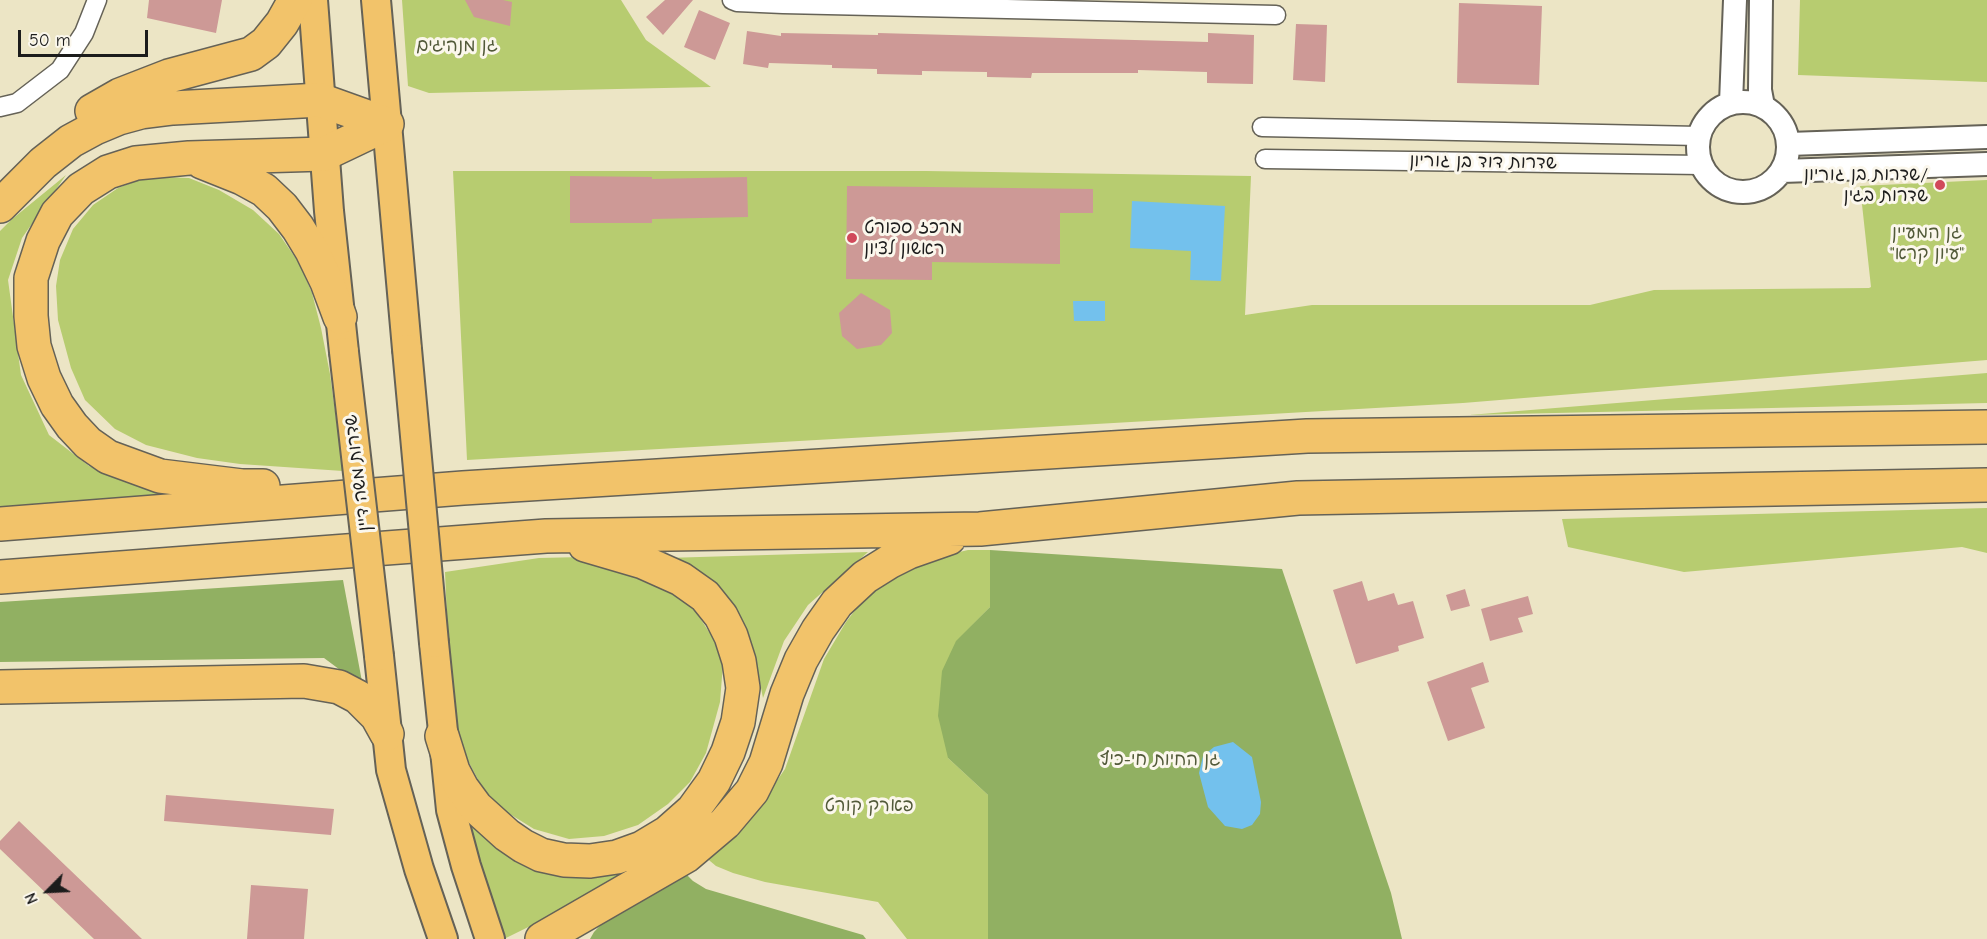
<!DOCTYPE html>
<meta charset="utf-8">
<style>
body{margin:0}
#map{position:relative;width:1987px;height:939px;overflow:hidden;background:#ece5c5;font-family:"Comic Neue",sans-serif}
canvas{display:block}
.north{position:absolute;left:18px;top:861px;width:60px;height:60px;-webkit-text-stroke:4px #fbf7ec;paint-order:stroke;rotate:246deg;font-size:16px;font-weight:700;line-height:24px;text-align:center;color:#1c1c1c}
.north::after{content:'';display:block;margin:auto;width:21px;height:27px;background:#1c1c1c;clip-path:polygon(50% 0,100% 100%,50% 72%,0 100%)}
.scale{position:absolute;left:18px;top:30px;width:130px;height:27px;box-sizing:border-box;border:3px solid #1c1c1c;border-top:0;padding-left:8px;font-size:18px;line-height:21px;white-space:nowrap;color:#1c1c1c;-webkit-text-stroke:4px #fbf7ec;paint-order:stroke}
</style>
<div id="map">
<canvas width="1987" height="939"></canvas>
<div class="north">N</div>
<div class="scale">50 m</div>
</div>
<script>
const ctx = document.querySelector('canvas').getContext('2d');
ctx.lineJoin = 'round';
function fill(path, color) {
  ctx.fillStyle = color;
  ctx.fill(path, 'evenodd');
}
function poly(rows) {
  const path = new Path2D();
  for (const r of rows) {
    if (r.length === 3) {
      path.moveTo(r[0] + r[2], r[1]);
      path.arc(r[0], r[1], r[2], 0, 2 * Math.PI);
      continue;
    }
    path.moveTo(r[0], r[1]);
    for (let i = 2; i < r.length; i += 2) path.lineTo(r[i], r[i + 1]);
  }
  return path;
}
function strokePath(path, color, width, dash) {
  ctx.strokeStyle = color;
  ctx.lineWidth = width;
  ctx.lineCap = dash ? 'butt' : 'round';
  ctx.setLineDash(dash || []);
  ctx.stroke(path);
}
function drawText(font, color, halo, rows, align = 'center') {
  ctx.font = font + ' "Comic Neue","Playpen Sans Hebrew",sans-serif';
  ctx.lineWidth = 6;
  ctx.setLineDash([]);
  ctx.textBaseline = 'middle';
  ctx.strokeStyle = halo;
  ctx.fillStyle = color;
  for (const [text, x, y, turn = 0] of rows) {
    ctx.save();
    ctx.translate(x, y);
    ctx.rotate((+turn || 0) * Math.PI / 180);
    ctx.textAlign = isNaN(turn) ? turn : align;
    if (halo) ctx.strokeText(text, 0, 0);
    ctx.fillText(text, 0, 0);
    ctx.restore();
  }
}
fill(poly([
 [402,0,621,0,646,40,711,87,429,93,408,86],
 [1800,0,1987,0,1987,82,1798,75],
 [453,171,926,171,1251,176,1245,315,1312,305,1590,305,1654,290,1869,288,1871,287,1860,186,1987,180,1987,360,1463,403,467,460],
 [66,175,22,238,8,280,21,375,49,435,89,466,177,497,0,511,0,231,11,220],
 [162,177,189,178,219,190,253,210,279,234,299,263,312,293,321,328,330,374,343,471,240,464,197,458,146,445,115,429,85,400,71,368,58,320,56,286,60,260,73,229,93,205,118,188,139,180],
 [1987,373,1987,403,1469,415],
 [1987,508,1987,553,1962,547,1684,572,1568,547,1562,519],
 [968,550,990,550,990,607,956,642,948,758,988,795,988,939,907,939,878,902,765,882,733,873,716,866,704,856,762,802,785,769,824,659,846,622,870,591,926,560],
 [868,552,808,605,784,641,763,698,758,673,741,618,710,585,666,558],
 [582,557,620,567,675,593,696,612,713,638,723,664,720,702,706,753,690,782,668,804,638,825,604,836,569,839,534,829,505,811,483,789,466,757,458,729,449,664,445,572,539,558],
 [463,818,491,836,623,864,640,872,506,938]
]), '#b7cc70');
fill(poly([
 [990,550,1282,569,1391,893,1402,939,988,939,988,795,948,758,938,716,942,671,956,641,990,607],
 [343,580,363,687,324,658,0,662,0,602],
 [684,872,693,881,706,889,863,935,866,939,590,939,594,932,612,913]
]), '#91b062');
fill(poly([
 [1132,201,1225,206,1221,281,1190,280,1191,251,1130,248],
 [1073,301,1105,301,1105,321,1074,321],
 [1233,742,1252,757,1261,802,1260,814,1252,825,1242,829,1225,826,1208,807,1199,773,1203,756,1214,747]
]), '#73c1ed');
fill(poly([
 [149,0,222,0,216,33,147,18],
 [465,0,503,0,512,2,510,26,474,17],
 [665,0,693,0,663,35,646,17],
 [1459,3,1542,6,1539,85,1457,83],
 [699,10,730,23,715,60,684,47],
 [1296,24,1327,25,1325,82,1293,80],
 [747,31,781,36,781,33,878,35,878,33,1208,42,1208,33,1254,35,1253,84,1207,83,1207,72,1138,70,1138,73,1032,73,1031,78,987,77,987,72,922,71,922,75,877,74,877,69,832,68,832,65,769,63,768,68,743,64],
 [570,176,652,177,652,179,747,177,748,217,652,219,652,223,570,223],
 [847,186,1093,189,1093,213,1060,213,1060,264,932,262,932,280,846,279],
 [861,293,890,310,892,333,881,345,857,349,842,336,839,313],
 [1362,581,1368,601,1394,593,1398,605,1413,601,1424,638,1398,646,1399,651,1356,664,1333,590],
 [1465,589,1470,606,1451,611,1446,595],
 [1528,596,1533,614,1518,618,1523,632,1490,641,1481,609],
 [1483,662,1489,682,1471,688,1485,728,1448,741,1427,682],
 [166,795,334,809,331,835,164,821],
 [19,821,142,939,94,939,0,849,0,841],
 [251,885,308,889,304,939,247,939]
]), '#cd9996');
const minor = poly([
 [732,0,737,2,783,4,1276,15],
 [0,107,17,103,60,70,84,33,97,0],
 [1262,127,1699,136],
 [1265,159,1702,165]
]);
const tertiary = poly([
 [1761,0,1760,90,1763,106],
 [1743,147,45],
 [1731,103,1735,0],
 [1789,144,1987,137],
 [1782,171,1987,164]
]);
const primary = poly([
 [313,0,329,211,344,352],
 [376,0,407,349],
 [434,643,451,810,466,866,490,939],
 [379,656,391,770,419,869,443,939]
]);
const motorway = poly([
 [92,111,120,95,169,76,251,54,266,43,282,23,295,0],
 [202,162,242,178,264,190,282,207,298,228,312,251,327,282,340,317],
 [0,206,43,163,71,141,95,128,119,118,141,112,173,108,320,100,387,124],
 [263,486,242,486,160,476,108,457,88,443,72,426,57,405,44,378,34,346,31,316,31,278,43,241,57,214,81,189,108,172,136,163,189,158,324,154,387,124],
 [0,524,463,488,1307,436,1987,427],
 [0,577,546,536,980,529,1298,498,1987,485],
 [0,687,304,681,339,687,358,697,377,716,387,734],
 [442,736,453,771,462,788,476,807,507,835,523,846,541,855,564,860,590,861,617,857,642,848,667,833,693,810,714,781,728,752,738,722,743,688,739,661,731,636,721,616,705,596,681,579,643,562,585,545],
 [542,939,686,856,725,823,752,791,766,763,787,694,801,660,818,630,837,603,865,577,889,562,909,552,949,538]
]);
strokePath(minor, '#656257', 21);
strokePath(tertiary, '#656257', 26);
strokePath(primary, '#656257', 32);
strokePath(motorway, '#656257', 36);
strokePath(minor, '#fff', 18);
strokePath(tertiary, '#fff', 22);
strokePath(primary, '#f2c36a', 28);
strokePath(motorway, '#f2c36a', 33);
const primaryBridge = poly([
 [407,349,434,643],
 [344,352,379,656]
]);
strokePath(primaryBridge, '#656257', 32, []);
strokePath(primaryBridge, '#f2c36a', 28);
for (const [x, y, r, color] of [
 [1940,185,6,"#d1495b"],
 [852,238,6,"#d1495b"]
]) {
  const dot = new Path2D();
  dot.arc(x, y, r, 0, 2 * Math.PI);
  ctx.fillStyle = color;
  ctx.fill(dot);
  strokePath(dot, '#fbf7ec', 2);
}
drawText('18px', '#525a39', '#fbf7ec', [
 ["גן מנהיגים",457,46],
 ["גן המעיין",1927,233],
 ["\"עיון קרא\"",1927,254],
 ["גן החיות חי-כיף",1160,760],
 ["פארק קורט",869,806]
]);
drawText('18px', '#1c1c1c', '#fbf7ec', [
 ["שדרות דוד בן גוריון",1483,162,1],
 ["שדרות משה דיין",358,473,-97]
]);
drawText('18px', '#1c1c1c', '#fbf7ec', [
 ["שדרות בן גוריון/",1928,175],
 ["שדרות בגין",1928,196],
 ["מרכז ספורט",864,228,"left"],
 ["ראשון לציון",864,249,"left"]
], 'right');
</script>
